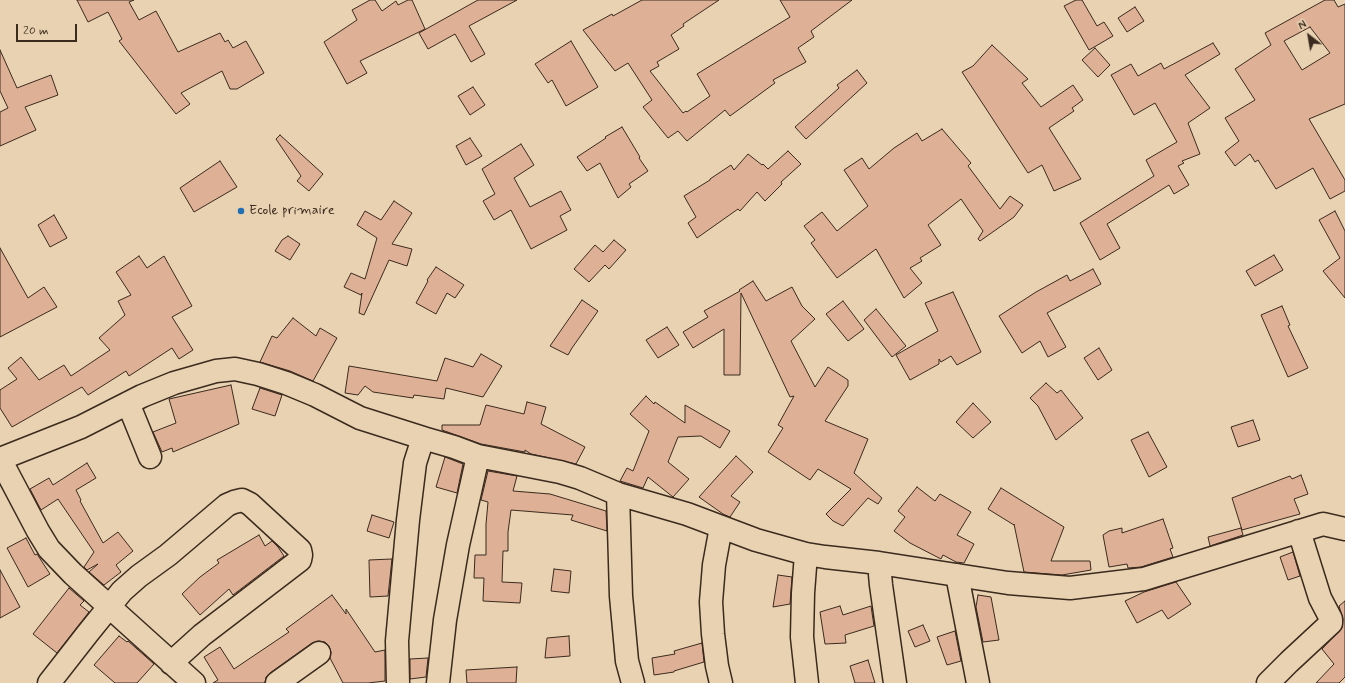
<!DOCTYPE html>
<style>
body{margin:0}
#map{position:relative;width:1345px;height:683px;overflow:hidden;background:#e8d2b1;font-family:Mynerve,sans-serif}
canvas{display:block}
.north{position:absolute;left:1289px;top:16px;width:40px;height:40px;-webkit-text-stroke:3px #e8d2b1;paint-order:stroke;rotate:329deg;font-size:11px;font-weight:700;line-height:16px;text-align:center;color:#3b2a1e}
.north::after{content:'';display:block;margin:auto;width:14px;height:18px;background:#3b2a1e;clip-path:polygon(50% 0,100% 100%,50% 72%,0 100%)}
.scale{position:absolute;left:16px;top:24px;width:61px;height:18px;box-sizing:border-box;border:2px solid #3b2a1e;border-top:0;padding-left:5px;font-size:12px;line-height:14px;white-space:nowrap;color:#3b2a1e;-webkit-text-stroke:3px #e8d2b1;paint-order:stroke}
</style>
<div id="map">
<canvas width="1345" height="683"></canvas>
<div class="north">N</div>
<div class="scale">20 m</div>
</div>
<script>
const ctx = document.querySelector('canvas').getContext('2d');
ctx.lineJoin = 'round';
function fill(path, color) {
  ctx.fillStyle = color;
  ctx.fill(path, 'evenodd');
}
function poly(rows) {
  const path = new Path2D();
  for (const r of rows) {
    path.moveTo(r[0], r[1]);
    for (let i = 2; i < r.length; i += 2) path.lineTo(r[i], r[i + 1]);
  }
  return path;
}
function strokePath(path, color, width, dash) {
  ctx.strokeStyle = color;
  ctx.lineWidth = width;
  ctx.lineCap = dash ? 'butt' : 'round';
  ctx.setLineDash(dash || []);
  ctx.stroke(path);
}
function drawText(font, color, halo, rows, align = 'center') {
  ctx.font = font + ' Mynerve,sans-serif';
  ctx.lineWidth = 4;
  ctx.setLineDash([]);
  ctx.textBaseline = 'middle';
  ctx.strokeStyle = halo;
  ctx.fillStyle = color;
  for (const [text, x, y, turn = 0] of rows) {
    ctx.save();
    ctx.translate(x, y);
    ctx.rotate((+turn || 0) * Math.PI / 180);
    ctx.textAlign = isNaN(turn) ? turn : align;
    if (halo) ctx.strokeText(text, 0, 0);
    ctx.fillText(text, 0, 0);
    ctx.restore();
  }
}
const building = poly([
 [77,0,134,0,129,2,139,20,156,11,178,52,220,33,225,42,228,40,233,48,246,41,264,73,237,89,230,89,222,71,181,93,190,104,176,114,119,41,122,39,108,12,88,22,77,0],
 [370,0,375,0,382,11,396,1,398,5,408,0,412,0,425,29,360,61,367,73,347,84,324,42,357,20,352,10,370,0],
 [478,0,517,0,469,26,485,54,471,62,455,34,428,49,419,33,478,0],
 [642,0,719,0,683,24,684,26,671,35,679,49,657,62,659,66,650,71,683,113,686,111,687,112,710,96,697,74,790,17,780,0,852,0,811,31,814,37,798,48,806,62,773,80,775,83,730,116,725,110,687,141,678,131,668,138,643,107,652,100,628,63,615,71,583,30,612,14,613,16,642,0],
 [1076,0,1082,0,1097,26,1104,22,1113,36,1089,50,1064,6,1076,0],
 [1325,0,1334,0,1338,7,1345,4,1345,104,1309,119,1345,180,1345,191,1330,199,1313,168,1276,189,1258,160,1255,162,1250,154,1235,166,1225,152,1239,141,1225,118,1255,100,1235,69,1271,45,1265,33,1325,0],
 [1310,27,1330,53,1302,70,1284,41,1310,27],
 [1135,7,1144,21,1127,32,1118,18,1135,7],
 [571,41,598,87,566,106,552,80,548,83,535,64,571,41],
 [1213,43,1220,54,1185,75,1210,108,1188,123,1200,154,1182,161,1184,163,1178,166,1189,185,1174,194,1169,185,1107,224,1120,248,1100,260,1080,223,1154,176,1146,160,1177,142,1155,103,1134,115,1111,75,1131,64,1138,76,1161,63,1164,69,1213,43],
 [992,45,1028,79,1022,83,1041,107,1073,85,1083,100,1072,108,1074,111,1049,128,1081,179,1054,191,1042,165,1028,173,962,72,973,66,992,45],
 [1095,48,1110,65,1098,77,1082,60,1095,48],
 [0,50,17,88,51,75,58,95,25,107,36,130,0,146,0,112,8,108,0,91,0,50],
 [857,70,867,83,806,139,795,127,839,88,837,85,857,70],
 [473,87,485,105,470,115,458,96,473,87],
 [622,127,640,157,639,158,648,171,629,184,631,187,618,198,600,163,587,171,577,157,606,138,605,137,622,127],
 [942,129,971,163,968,166,1000,209,1010,196,1023,205,1014,217,980,241,978,239,983,231,961,199,928,225,941,245,920,258,922,261,910,268,922,283,904,298,876,249,837,278,811,243,815,240,804,226,822,212,837,231,868,206,844,170,862,158,869,169,894,148,917,133,922,141,942,129],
 [280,135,323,174,309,191,297,181,301,176,276,139,280,135],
 [470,138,482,156,466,165,456,146,470,138],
 [521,144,534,165,514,178,530,207,561,191,571,210,560,216,567,230,531,249,511,210,494,220,483,201,495,194,482,169,521,144],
 [788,151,801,164,781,182,782,184,765,201,757,192,740,211,738,209,697,238,688,223,696,217,684,196,710,180,710,179,731,165,734,170,748,154,762,165,763,164,768,169,788,151],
 [220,161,237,187,194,212,180,188,220,161],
 [394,201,412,213,392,244,412,249,407,266,389,260,364,315,359,313,362,293,361,295,344,287,351,273,365,279,377,238,357,225,365,211,381,220,394,201],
 [1335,211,1345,231,1345,298,1323,271,1340,258,1319,220,1335,211],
 [54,215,67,238,50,247,38,225,54,215],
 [288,236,300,244,290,260,275,251,282,240,288,236],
 [614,240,626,250,609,269,605,265,589,282,574,269,595,245,603,252,614,240],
 [0,248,28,298,44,287,57,307,0,337,0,248],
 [1274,255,1283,270,1255,286,1246,271,1274,255],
 [139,256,147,268,164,256,192,306,172,317,193,350,179,359,172,348,129,376,126,371,88,395,82,387,12,427,0,408,0,390,17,379,8,368,21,357,39,380,64,365,71,376,110,350,99,338,125,315,118,301,131,295,116,272,139,256],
 [436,267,464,285,455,298,447,293,436,314,416,303,428,281,427,280,436,267],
 [1093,269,1101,284,1047,313,1066,347,1048,357,1040,341,1022,353,999,316,1036,292,1067,275,1070,281,1093,269],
 [753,281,766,301,792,287,802,306,815,319,791,341,815,387,828,367,848,380,848,386,825,421,868,439,854,473,882,498,878,504,868,498,843,526,833,521,826,514,851,489,818,469,810,480,768,452,783,428,778,425,794,396,790,397,741,293,740,375,724,375,724,329,693,348,683,332,708,317,704,311,740,291,739,290,753,281],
 [953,292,981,352,957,365,951,356,941,362,939,359,939,364,910,380,896,355,938,331,925,303,953,292],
 [582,300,598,311,572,348,568,355,550,346,582,300],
 [843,301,864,329,848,341,826,314,843,301],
 [1282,306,1290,325,1288,326,1308,368,1288,377,1261,315,1282,306],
 [876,309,906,346,892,357,864,320,876,309],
 [293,318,316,336,320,328,337,338,313,381,290,371,260,362,272,336,277,338,293,318],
 [667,327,679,345,658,358,646,340,667,327],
 [1099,348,1112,370,1098,380,1084,358,1099,348],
 [481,354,502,366,483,397,446,388,444,399,414,395,413,398,373,392,365,386,358,395,345,393,349,366,437,381,445,358,473,367,481,354],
 [1046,383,1057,393,1061,390,1083,418,1056,440,1038,406,1030,398,1046,383],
 [231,385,239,424,173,452,172,448,162,452,153,432,176,423,169,399,231,385],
 [260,388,282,395,275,416,252,409,260,388],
 [646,396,654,404,655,402,685,423,685,405,730,431,720,448,701,436,678,437,668,462,689,479,673,497,648,477,643,488,620,481,627,468,633,471,649,431,630,414,646,396],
 [527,402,546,407,541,424,585,447,576,464,531,454,525,450,525,452,481,444,442,430,442,425,480,425,486,405,524,414,527,402],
 [973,403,991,422,973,438,956,422,973,403],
 [1253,420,1260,440,1238,447,1231,427,1253,420],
 [1148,432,1167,467,1149,477,1131,440,1148,432],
 [736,456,753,472,731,496,740,502,730,517,723,514,699,497,736,456],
 [445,457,463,464,457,493,436,487,445,457],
 [87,463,96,478,76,490,81,500,80,501,103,543,118,532,133,551,116,565,121,572,104,585,89,572,98,564,87,570,84,567,94,552,58,499,41,510,30,489,49,478,53,485,87,463],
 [488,471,517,476,513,491,550,494,606,511,607,531,571,520,573,515,511,510,508,532,508,551,503,551,502,582,522,583,520,603,483,601,484,578,474,578,475,555,486,555,486,524,488,502,481,500,488,471],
 [1301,475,1308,494,1294,499,1300,514,1242,530,1232,498,1290,476,1292,479,1301,475],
 [917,487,935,501,940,494,971,512,957,535,974,544,964,563,956,562,943,555,941,559,910,543,894,531,905,517,898,511,917,487],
 [1001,488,1064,527,1051,561,1090,561,1091,570,1062,575,1024,572,1014,524,1014,525,988,509,1001,488],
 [372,515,394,522,389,538,367,531,372,515],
 [1163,519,1173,548,1170,549,1173,557,1141,567,1128,568,1127,564,1109,567,1103,535,1109,531,1122,528,1122,533,1163,519],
 [1241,528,1243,535,1210,546,1208,537,1241,528],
 [259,535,265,546,272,541,278,547,284,556,233,595,229,589,200,615,182,594,200,577,219,563,217,560,259,535],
 [26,538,35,555,37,554,50,574,28,587,7,548,26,538],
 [1293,552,1300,576,1288,580,1280,557,1293,552],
 [392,559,388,596,370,597,369,560,392,559],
 [554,569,571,571,569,593,551,591,554,569],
 [0,570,20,607,0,618,0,570],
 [778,575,792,577,790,604,773,607,778,575],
 [1176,582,1191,604,1168,619,1162,610,1137,623,1125,601,1144,592,1176,582],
 [69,588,84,601,80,605,89,612,57,653,33,634,69,588],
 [332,595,346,614,346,609,375,652,385,650,385,681,368,683,343,683,330,658,331,652,329,646,325,642,318,641,312,643,270,673,266,677,265,683,213,683,218,680,204,657,220,647,234,669,289,632,286,629,332,595],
 [978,595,991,597,999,640,983,642,976,607,978,595],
 [1345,601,1345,677,1339,683,1316,683,1334,664,1322,649,1342,628,1343,619,1339,606,1345,601],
 [840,606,843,615,871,606,874,626,845,635,846,643,825,644,820,612,840,606],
 [923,625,930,641,915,647,908,631,923,625],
 [955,631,961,661,947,665,937,637,955,631],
 [119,636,127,642,128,641,154,664,137,683,115,683,94,665,119,636],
 [569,636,570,656,545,658,547,638,569,636],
 [702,643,704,662,674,671,674,672,654,675,652,658,675,654,674,651,702,643],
 [428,658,426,677,410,679,410,659,428,658],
 [868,660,875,683,855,683,850,666,868,660],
 [517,667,516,683,467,683,466,670,517,667]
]);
fill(building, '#deb095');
strokePath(building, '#3b2a1e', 1);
const street = poly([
 [128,403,150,457],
 [0,459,81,427,142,396,174,383,216,371,235,369,258,374,286,383,315,395,360,418,423,438,454,447,478,456,560,472,580,478,618,494,687,514,756,540,806,554,825,557,879,563,1008,583,1070,588,1144,579,1323,524,1345,529],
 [0,459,38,531,49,549,73,574,194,683],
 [618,494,621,596,627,661,633,683],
 [721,527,714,565,711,602,713,634,717,666,721,683],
 [806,554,803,593,802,637,807,683],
 [879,563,881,585,895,683],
 [957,575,978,683],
 [49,683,88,633,122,591,139,576,168,555,227,505,234,502,242,500,250,504,300,550,301,555,300,560,202,635,171,663],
 [277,683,319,653],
 [398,683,397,641,408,520,415,463,423,438],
 [438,683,445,620,458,545,478,456],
 [1268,683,1289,662,1331,623,1331,619,1320,598,1299,531]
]);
strokePath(street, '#3b2a1e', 25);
strokePath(street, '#e8d2b1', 22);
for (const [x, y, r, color] of [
 [241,211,4,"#1f6fb2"]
]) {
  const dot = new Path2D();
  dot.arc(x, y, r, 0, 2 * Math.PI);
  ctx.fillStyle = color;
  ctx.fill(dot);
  strokePath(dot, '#e8d2b1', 1.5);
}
drawText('14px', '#3b2a1e', '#e8d2b1', [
 ["Ecole primaire",249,211]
], 'left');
</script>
